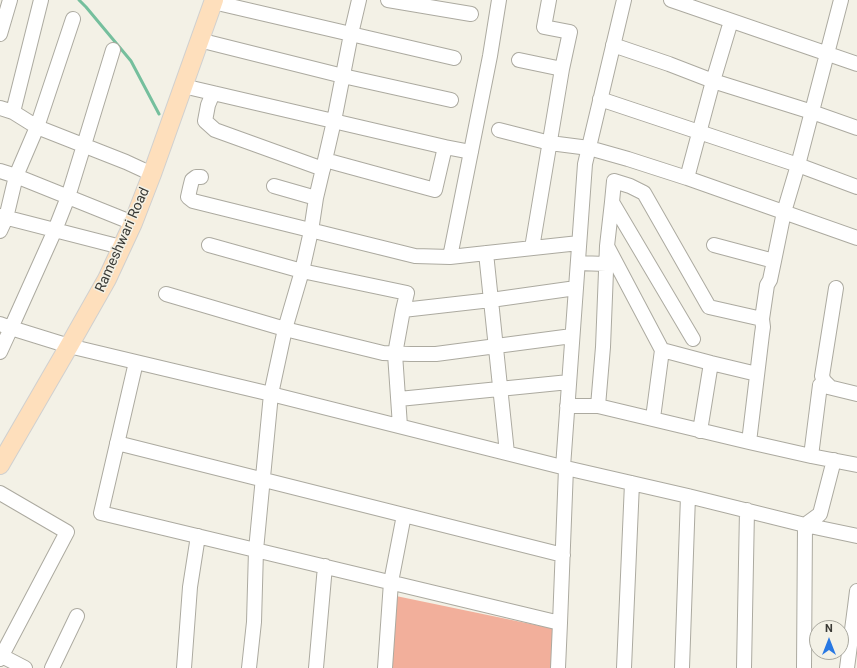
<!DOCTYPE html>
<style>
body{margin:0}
#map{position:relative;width:857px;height:668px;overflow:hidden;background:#f3f1e6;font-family:Roboto,sans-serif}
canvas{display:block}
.north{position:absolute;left:809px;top:620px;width:40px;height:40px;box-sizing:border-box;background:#f3f1e6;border:1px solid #a9a89f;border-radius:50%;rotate:0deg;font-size:11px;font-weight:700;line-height:16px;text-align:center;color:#3a3a35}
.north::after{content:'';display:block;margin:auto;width:14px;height:18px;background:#2878e3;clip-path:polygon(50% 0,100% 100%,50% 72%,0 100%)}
</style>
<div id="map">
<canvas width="857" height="668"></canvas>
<div class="north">N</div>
</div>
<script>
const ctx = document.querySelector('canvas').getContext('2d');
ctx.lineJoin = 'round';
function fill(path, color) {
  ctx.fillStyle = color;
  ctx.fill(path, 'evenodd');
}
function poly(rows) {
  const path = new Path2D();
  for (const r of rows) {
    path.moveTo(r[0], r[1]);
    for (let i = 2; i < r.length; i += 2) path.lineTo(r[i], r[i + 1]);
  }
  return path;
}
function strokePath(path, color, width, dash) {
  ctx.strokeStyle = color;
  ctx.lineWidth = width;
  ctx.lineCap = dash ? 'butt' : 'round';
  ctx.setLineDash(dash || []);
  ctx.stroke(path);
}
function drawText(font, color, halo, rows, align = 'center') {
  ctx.font = font + ' Roboto,sans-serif';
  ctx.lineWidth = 3;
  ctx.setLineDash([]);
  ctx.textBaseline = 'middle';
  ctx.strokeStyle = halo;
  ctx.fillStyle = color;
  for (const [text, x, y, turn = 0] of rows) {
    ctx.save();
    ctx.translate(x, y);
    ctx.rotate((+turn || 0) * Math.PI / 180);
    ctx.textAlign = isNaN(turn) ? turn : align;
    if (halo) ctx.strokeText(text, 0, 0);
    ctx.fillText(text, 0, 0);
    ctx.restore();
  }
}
fill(poly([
 [396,596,555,629,552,668,391,668]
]), '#f2af9b');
strokePath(poly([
 [79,0,86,7,131,61,159,114]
]), '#75bf9d', 3);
const minor = poly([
 [388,0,471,14],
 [499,0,490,56,450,257,579,243],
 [671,0,857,64],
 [213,2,454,58],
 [0,34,10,0],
 [199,40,343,76,451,100],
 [613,45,669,64,713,81,812,112,857,128],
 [519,60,562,69],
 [183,86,445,147],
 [213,93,208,105,205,121,215,130,323,169],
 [600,99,798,165,857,187],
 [0,108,13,112,37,127,126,162,152,174],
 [13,112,41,0],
 [499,130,550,143,589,148,628,159,687,178,857,238],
 [325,160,334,121,351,34,359,0],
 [0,171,16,176,133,223],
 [201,177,196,177,192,180,190,188,188,197,193,201,415,256,450,257],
 [687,178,713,81,731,21],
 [274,186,316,198],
 [0,216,121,247],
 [0,231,6,218,16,176,37,127,73,19],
 [209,245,302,271,407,293,403,310],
 [714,245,774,261],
 [607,246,612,202],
 [532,248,562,69,570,32,544,27,549,0],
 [486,253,507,453],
 [578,263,606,264],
 [166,294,285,329,383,353,411,354,436,354,572,336],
 [0,324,11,328,55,230,68,197,84,145,113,50],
 [693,339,612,202,614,181,630,186,644,193,709,307,762,319],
 [0,352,11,328,69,346,136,362,271,394,566,468,688,496,805,525,857,536],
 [136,362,101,513,560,623],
 [830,387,824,381,822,376,836,288],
 [399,399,569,382],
 [567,406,598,406,749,442,811,456,857,465],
 [598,406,603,347,607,246,662,350,711,363,757,374],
 [653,418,662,350],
 [400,426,395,354,403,310,491,300,576,288],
 [700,431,711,363],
 [749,442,762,334,763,327,762,319,767,285,770,280,774,261,784,212,798,165,841,0],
 [117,443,563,555],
 [811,456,820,385,857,394],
 [563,467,585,164,624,0],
 [0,493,67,532,0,659],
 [857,591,855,607,857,608],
 [0,655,25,668],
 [52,668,77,616],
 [184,668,190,587,198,536],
 [249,668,254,622,256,550,271,394,285,329,302,271,311,231,316,198,325,160,435,190,445,147,471,152],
 [316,668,325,566],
 [385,668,391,582,404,515],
 [558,668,560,623,566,468],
 [624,668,632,483],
 [682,668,688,496],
 [744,668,747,510],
 [804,668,805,525,820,514,834,460],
 [847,668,855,607]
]);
const major = poly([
 [0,465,69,346,107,279,133,223,152,174,214,0]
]);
strokePath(minor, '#acaaa0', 16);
strokePath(major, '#d0d0cf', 20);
strokePath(minor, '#fff', 14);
strokePath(major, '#fedfbc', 18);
drawText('14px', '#3a3a35', '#f3f1e6', [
 ["Rameshwari Road",123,240,-66]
]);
</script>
